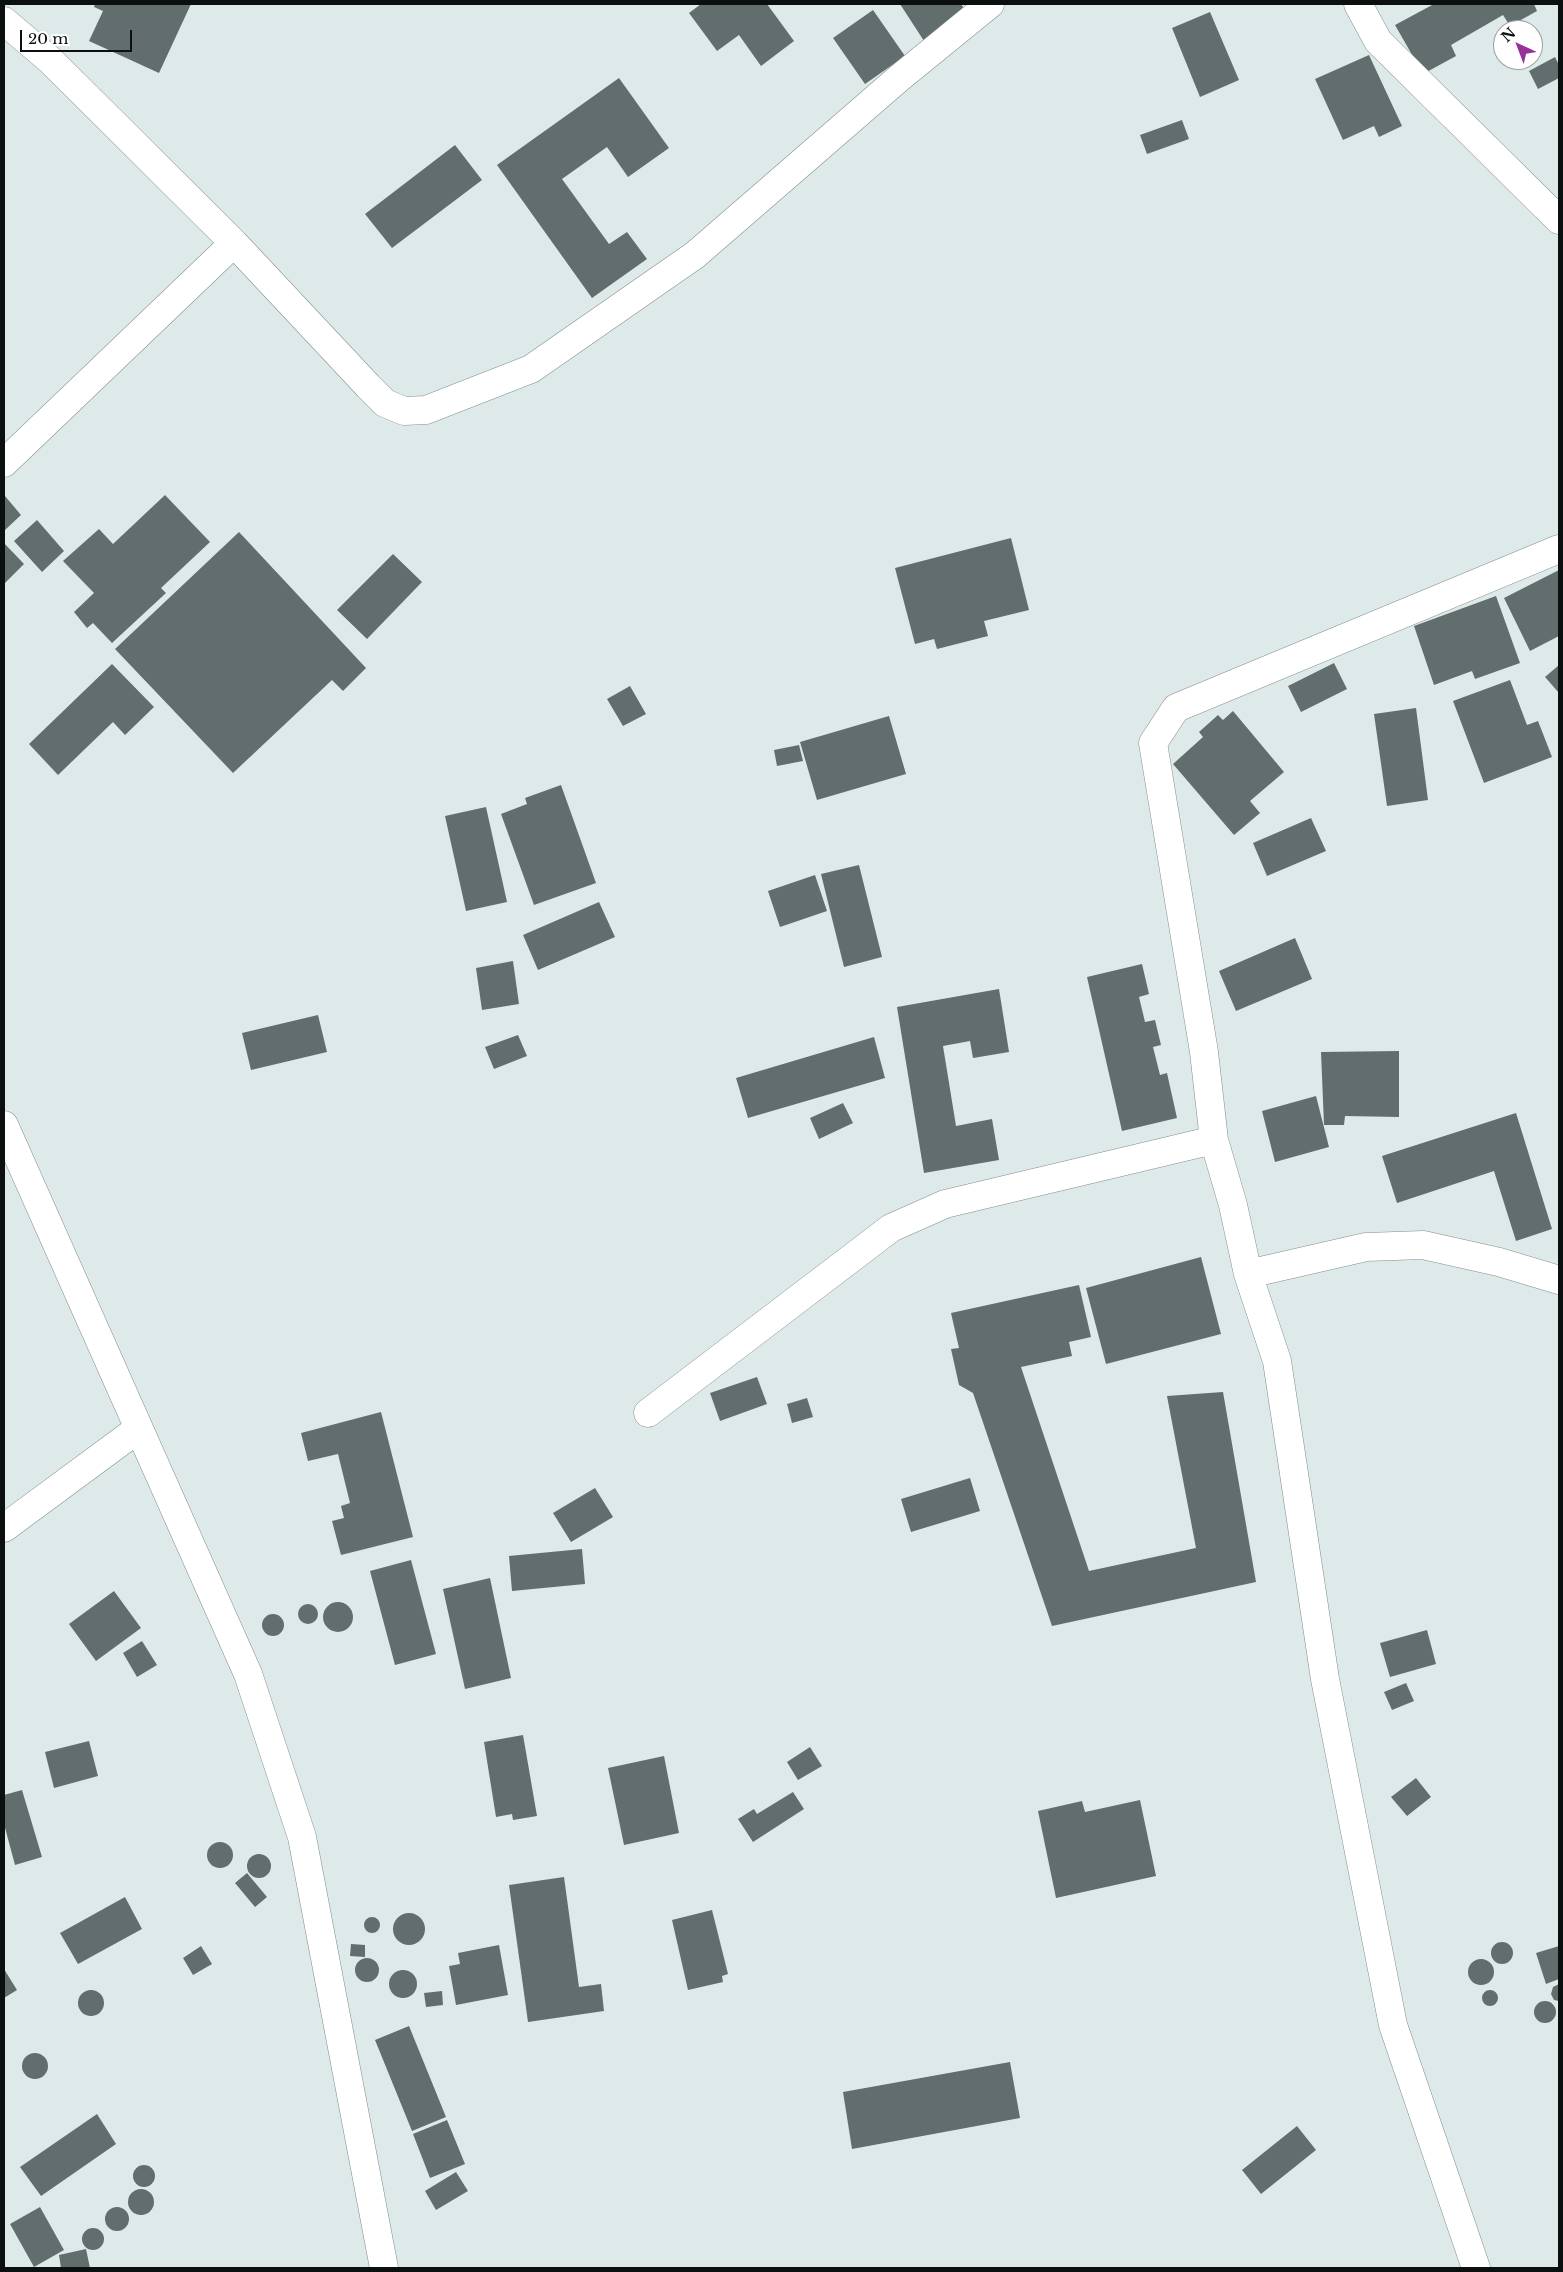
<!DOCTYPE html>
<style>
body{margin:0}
#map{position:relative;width:1563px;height:2272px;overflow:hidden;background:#deeaea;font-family:"Libre Baskerville",serif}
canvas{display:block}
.frame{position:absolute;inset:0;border:5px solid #0b0f0f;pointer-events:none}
.north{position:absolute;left:1493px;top:20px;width:50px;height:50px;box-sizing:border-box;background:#fff;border:1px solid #9d9f9f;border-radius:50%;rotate:317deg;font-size:14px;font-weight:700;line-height:20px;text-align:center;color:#0b0f0f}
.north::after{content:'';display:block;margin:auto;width:18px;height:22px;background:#963197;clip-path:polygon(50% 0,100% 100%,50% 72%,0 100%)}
.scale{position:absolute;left:20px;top:30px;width:112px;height:22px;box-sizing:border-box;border:2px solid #0b0f0f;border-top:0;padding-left:6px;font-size:15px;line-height:18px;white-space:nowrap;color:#0b0f0f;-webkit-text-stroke:4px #fff;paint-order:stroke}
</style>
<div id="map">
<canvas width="1563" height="2272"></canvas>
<div class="frame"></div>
<div class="north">N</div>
<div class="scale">20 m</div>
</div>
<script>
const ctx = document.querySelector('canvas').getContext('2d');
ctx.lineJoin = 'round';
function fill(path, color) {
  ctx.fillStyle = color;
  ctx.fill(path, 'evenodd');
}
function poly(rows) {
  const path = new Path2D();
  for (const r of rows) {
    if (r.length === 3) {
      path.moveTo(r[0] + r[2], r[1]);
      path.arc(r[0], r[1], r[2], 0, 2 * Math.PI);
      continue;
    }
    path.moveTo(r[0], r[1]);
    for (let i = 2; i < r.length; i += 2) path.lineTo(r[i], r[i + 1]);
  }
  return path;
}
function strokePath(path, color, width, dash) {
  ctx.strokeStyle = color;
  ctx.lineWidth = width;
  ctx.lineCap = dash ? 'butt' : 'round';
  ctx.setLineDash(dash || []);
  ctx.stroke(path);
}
fill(poly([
 [95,4,191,4,159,73,89,41,103,11,94,7],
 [701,4,767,4,794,41,761,66,739,35,717,51,689,13],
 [900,4,961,4,967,13,924,41],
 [1434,4,1534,4,1537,11,1510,26,1503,15,1451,45,1456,56,1423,74,1395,25],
 [873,10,905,56,865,84,833,38],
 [1210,12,1239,80,1200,97,1172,28],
 [1369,55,1402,126,1379,137,1374,126,1343,140,1315,79],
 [1555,57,1559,65,1559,78,1538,89,1529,71],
 [619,78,669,148,628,177,607,147,562,179,609,244,627,232,647,259,592,298,497,165],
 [1182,120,1189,139,1147,154,1140,135],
 [455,145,482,180,392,248,365,214],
 [165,495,210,542,161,588,166,593,112,643,93,623,87,628,74,612,94,593,63,561,99,529,113,544],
 [5,496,21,515,5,530,4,498],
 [37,520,64,551,42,572,14,541],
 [239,532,366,668,343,691,332,680,233,773,115,649],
 [1011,538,1029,610,984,621,988,636,937,649,934,639,915,644,895,568],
 [4,543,24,564,4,584],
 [393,554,422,582,367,639,337,610],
 [1559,570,1559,636,1530,651,1504,598],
 [1496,596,1520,663,1475,679,1472,671,1434,685,1414,626],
 [1334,663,1347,689,1301,712,1288,686],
 [112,664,154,707,125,735,113,722,58,775,29,744],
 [1559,665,1559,693,1545,677],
 [1510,680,1527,725,1538,721,1552,757,1484,783,1453,701],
 [630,686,646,714,623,726,607,699],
 [1416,708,1428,800,1387,806,1374,714],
 [1233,711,1284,772,1250,801,1260,813,1234,835,1173,764,1203,737,1199,732,1218,715,1223,720],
 [889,716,906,774,817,800,800,742],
 [799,745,803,761,777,766,774,750],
 [561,785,596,883,534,905,501,814,527,804,525,798],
 [486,807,507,902,466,911,445,816],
 [1311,818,1326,851,1267,876,1253,843],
 [859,865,882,957,844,967,821,874],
 [815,875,827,911,780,927,768,891],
 [599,902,615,937,538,970,523,935],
 [1295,938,1312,979,1236,1011,1219,971],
 [513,961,519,1004,482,1010,476,968],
 [1142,964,1149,994,1139,997,1145,1022,1155,1020,1161,1045,1153,1047,1160,1075,1167,1073,1177,1118,1122,1131,1087,977],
 [999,989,1009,1052,973,1058,970,1041,943,1046,956,1126,992,1119,999,1160,924,1173,897,1007],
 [318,1015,327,1052,251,1070,242,1033],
 [518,1035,527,1056,494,1069,485,1047],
 [874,1037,885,1078,748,1118,736,1078],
 [1399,1051,1399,1117,1345,1116,1344,1125,1324,1125,1321,1052],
 [1316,1096,1329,1147,1275,1162,1262,1111],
 [843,1103,853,1123,819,1139,810,1118],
 [1516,1113,1552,1229,1516,1241,1494,1171,1397,1203,1382,1156],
 [1201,1257,1221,1334,1106,1364,1086,1288],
 [1079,1285,1091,1337,1069,1342,1072,1356,1021,1367,1089,1571,1196,1548,1167,1396,1223,1392,1256,1582,1052,1626,973,1393,959,1385,951,1349,959,1348,951,1313],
 [757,1377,767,1404,720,1421,710,1393],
 [807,1398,813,1417,792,1423,787,1404],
 [381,1412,413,1537,341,1555,332,1521,344,1518,341,1506,350,1503,338,1454,308,1461,301,1433],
 [970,1478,980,1511,911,1532,901,1499],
 [595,1488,613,1517,571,1542,553,1513],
 [582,1549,585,1584,512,1591,509,1556],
 [411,1560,436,1654,395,1665,370,1571],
 [490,1578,511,1678,465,1689,443,1589],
 [114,1591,141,1628,96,1661,69,1624],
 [338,1617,15],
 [308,1614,10],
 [273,1625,11],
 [1427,1630,1436,1664,1390,1677,1380,1643],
 [142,1641,157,1665,137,1677,123,1653],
 [1406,1683,1414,1701,1392,1710,1384,1692],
 [523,1735,537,1816,513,1820,512,1814,496,1817,484,1742],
 [89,1741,98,1776,54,1788,45,1752],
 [810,1747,822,1766,798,1780,787,1762],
 [664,1756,679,1833,624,1845,608,1768],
 [1416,1778,1431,1797,1407,1816,1391,1797],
 [22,1790,42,1857,15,1865,4,1824,4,1795],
 [793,1792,804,1809,753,1842,738,1819,754,1809,757,1814],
 [1140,1800,1156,1876,1056,1898,1038,1811,1082,1801,1085,1812],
 [220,1855,13],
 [259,1866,12],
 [247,1873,267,1897,255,1907,235,1883],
 [564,1877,579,1987,601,1984,604,2011,528,2022,509,1885],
 [125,1897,142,1929,78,1964,60,1933],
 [712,1910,728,1974,722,1976,723,1982,688,1990,672,1920],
 [409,1929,16],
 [372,1925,8],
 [1502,1953,11],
 [351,1944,365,1945,365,1957,350,1956],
 [499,1945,508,1995,456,2005,449,1966,460,1964,458,1953],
 [201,1946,212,1964,193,1975,183,1958],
 [1559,1946,1559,1979,1546,1984,1536,1953],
 [367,1970,12],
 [1481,1972,13],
 [4,1969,17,1990,4,1998],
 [403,1984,14],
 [1559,1984,1559,2001,1554,2000,1551,1994,1553,1987],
 [1490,1998,8],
 [91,2003,13],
 [442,1991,443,2005,426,2007,424,1993],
 [1545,2012,11],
 [409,2026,446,2117,412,2131,375,2040],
 [35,2066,13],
 [1010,2062,1020,2118,852,2149,843,2092],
 [97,2114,116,2144,41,2196,20,2167],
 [447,2120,465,2164,430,2178,413,2134],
 [1297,2126,1316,2150,1261,2194,1242,2170],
 [144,2176,11],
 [456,2172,468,2191,436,2210,425,2191],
 [141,2202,13],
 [117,2219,12],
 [40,2207,64,2250,34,2267,10,2224],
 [93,2239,11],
 [86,2249,90,2268,61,2268,59,2255]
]), '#626d6d');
const minor = poly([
 [1358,4,1378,41,1559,220],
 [4,21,50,60,234,243,368,386,385,403,404,411,426,410,531,369,695,255,898,79,990,4],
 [4,463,234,243],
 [4,1125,248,1674,302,1837,384,2268],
 [1248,1274,1366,1247,1423,1245,1499,1262,1559,1280],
 [648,1413,891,1228,945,1204,1214,1140],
 [4,1528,138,1429],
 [1476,2268,1393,2025,1325,1679,1277,1361,1248,1274,1233,1205,1214,1140,1204,1052,1153,743,1176,708,1559,549]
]);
strokePath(minor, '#838e8e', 29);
strokePath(minor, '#fff', 28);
</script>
